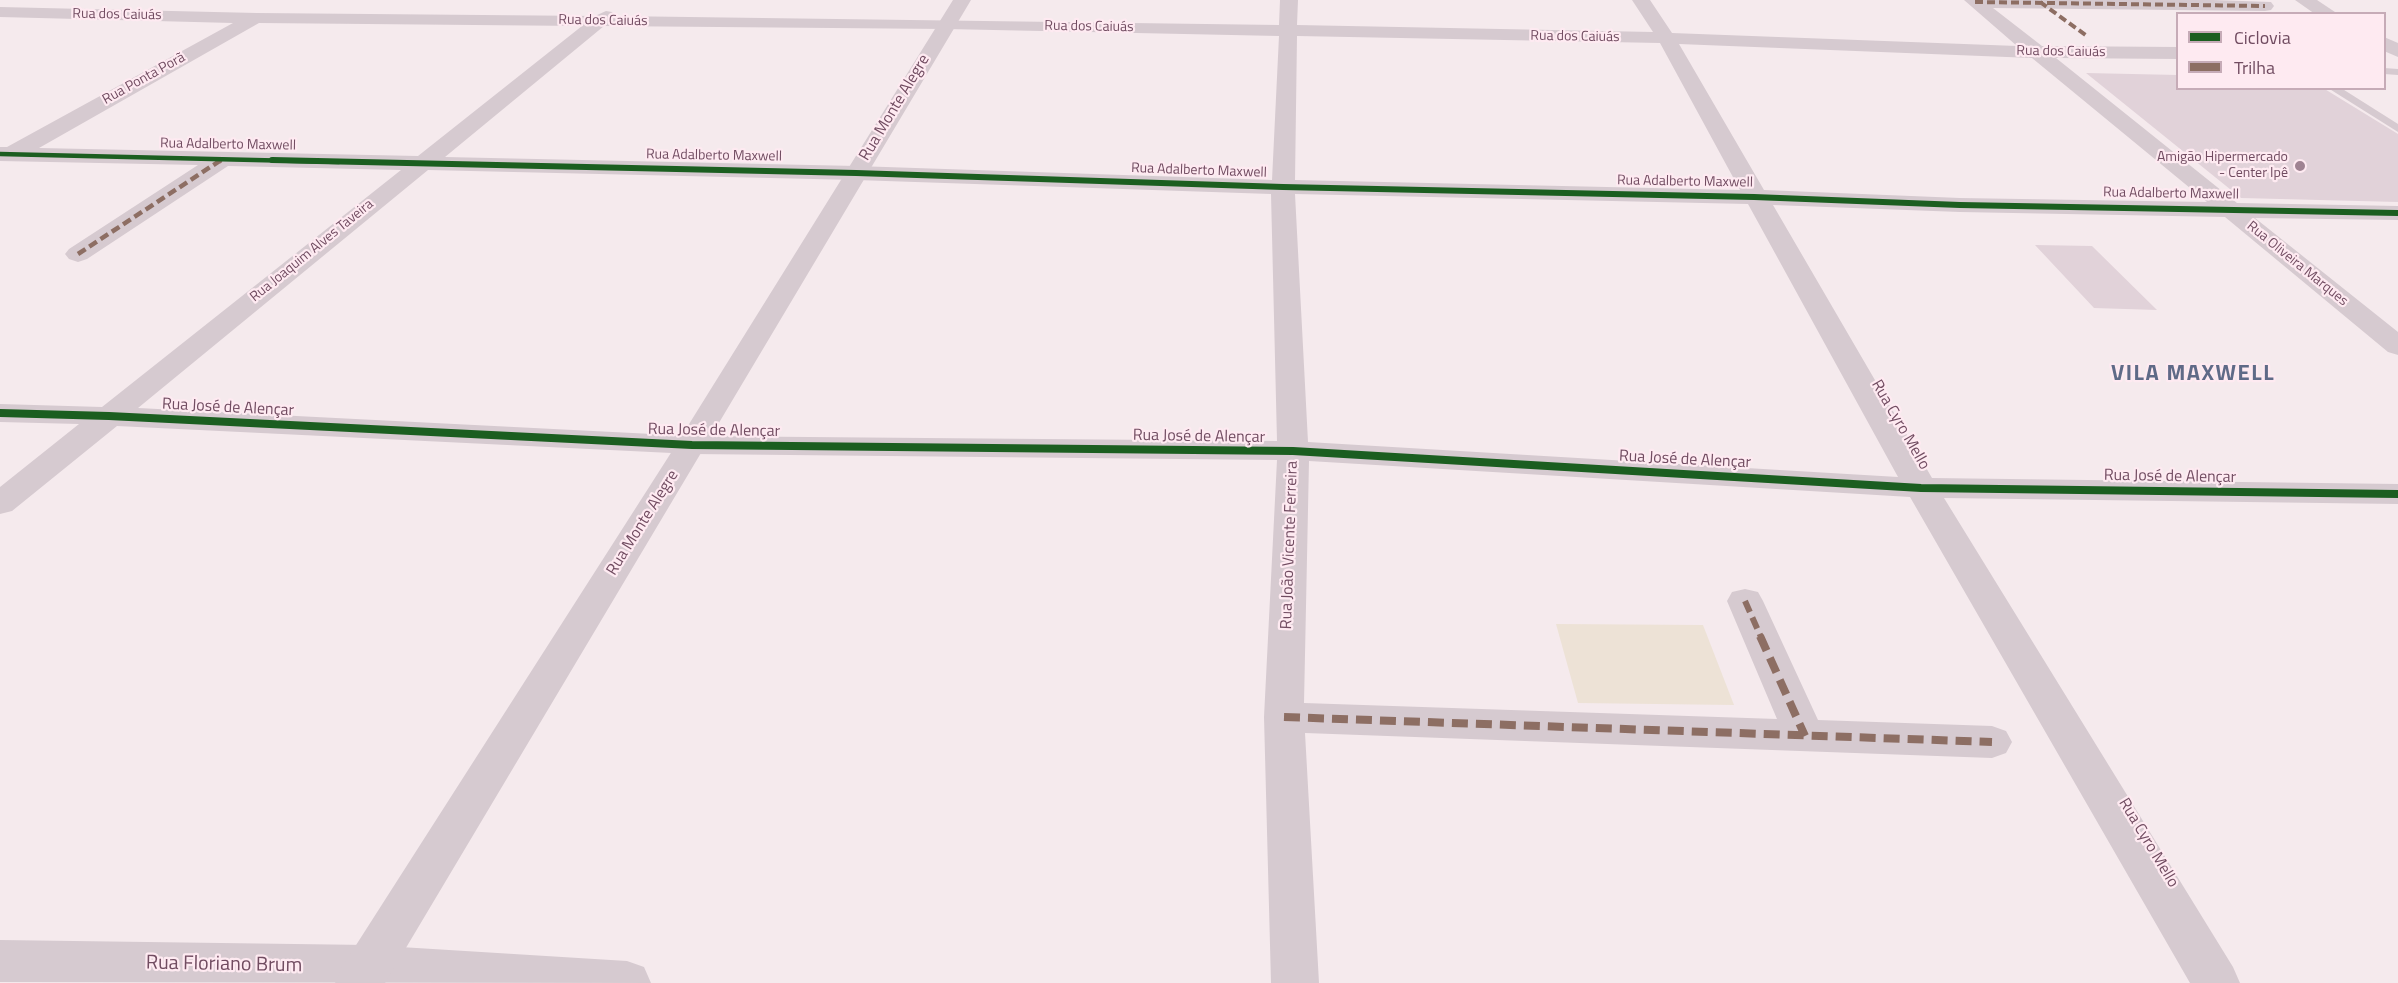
<!DOCTYPE html>
<meta charset="utf-8">
<style>
body{margin:0}
#map{position:relative;width:2398px;height:983px;overflow:hidden;background:#f5eaed;font-family:"Titillium Web",sans-serif}
canvas{display:block}
.legend{position:absolute;left:2176px;top:12px;width:210px;height:78px;box-sizing:border-box;background:#feeaf1;border:2px solid #c6abb7;margin:0;padding:8px 10px;list-style:none;font-size:18px;color:#714c61}
.legend li{display:flex;align-items:center;gap:12px;height:30px}
.legend b{width:30px;border:2px solid #c6abb7}
</style>
<div id="map">
<canvas width="2398" height="983"></canvas>
<ul class="legend">
<li><b style="height:8px;background:#1b5e20"></b>Ciclovia</li>
<li><b style="height:8px;background:#8d6e63"></b>Trilha</li>
</ul>
</div>
<script>
const ctx = document.querySelector('canvas').getContext('2d');
ctx.lineJoin = 'round';
function fill(path, color) {
  ctx.fillStyle = color;
  ctx.fill(path, 'evenodd');
}
function poly(rows) {
  const path = new Path2D();
  for (const r of rows) {
    path.moveTo(r[0], r[1]);
    for (let i = 2; i < r.length; i += 2) path.lineTo(r[i], r[i + 1]);
  }
  return path;
}
function strokePath(path, color, width, dash) {
  ctx.strokeStyle = color;
  ctx.lineWidth = width;
  ctx.lineCap = dash ? 'butt' : 'round';
  ctx.setLineDash(dash || []);
  ctx.stroke(path);
}
function drawText(font, color, halo, rows, align = 'center') {
  ctx.font = font + ' "Titillium Web",sans-serif';
  ctx.lineWidth = 4.5;
  ctx.setLineDash([]);
  ctx.textBaseline = 'middle';
  ctx.strokeStyle = halo;
  ctx.fillStyle = color;
  for (const [text, x, y, turn = 0] of rows) {
    ctx.save();
    ctx.translate(x, y);
    ctx.rotate((+turn || 0) * Math.PI / 180);
    ctx.textAlign = isNaN(turn) ? turn : align;
    if (halo) ctx.strokeText(text, 0, 0);
    ctx.fillText(text, 0, 0);
    ctx.restore();
  }
}
fill(poly([
 [1556,624,1703,625,1734,705,1578,703]
]), '#ede2d6');
fill(poly([
 [2086,73,2178,75,2178,88,2323,88,2398,134,2398,202,2241,198],
 [2035,245,2092,246,2157,310,2094,308]
]), '#e1d2d9');
fill(poly([
 [2384,68,2398,69,2398,75,2384,74,2384,68],
 [2328,88,2341,88,2398,124,2398,132,2328,88]
]), '#d6cad0');
fill(poly([
 [1280,0,1298,0,1297,25,1653,32,1632,0,1650,0,1672,33,2017,46,1964,0,2213,0,2271,2,2274,6,2271,10,2265,11,1993,8,2042,46,2178,47,2178,59,2056,58,2237,203,2398,206,2398,220,2255,218,2398,332,2398,355,2388,352,2225,217,1960,212,1773,205,1932,478,2398,484,2398,504,1944,498,2233,967,2240,983,2190,983,1910,497,1309,461,1304,703,1777,719,1727,601,1732,592,1745,589,1758,592,1763,601,1818,720,1992,726,2006,731,2012,742,2006,753,1992,758,1305,733,1319,983,1271,983,1264,717,1277,460,692,454,117,426,12,511,0,514,0,487,79,424,0,422,0,404,102,407,401,170,228,166,87,259,78,262,69,259,65,254,69,249,198,165,0,161,0,147,7,147,233,23,0,17,0,7,257,13,595,16,606,11,612,12,615,16,1279,25,1280,0],
 [259,23,582,26,418,156,39,148,259,23],
 [604,26,946,29,1279,36,1272,180,856,166,445,157,604,26],
 [1297,36,1660,43,1740,190,1295,180,1297,36],
 [1679,44,2032,58,2207,202,1960,198,1764,190,1679,44],
 [428,170,856,180,1271,194,1277,441,692,436,138,408,428,170],
 [1295,194,1748,204,1898,477,1308,442,1295,194],
 [2295,0,2317,0,2338,14,2315,14,2295,0],
 [2384,37,2398,43,2398,57,2384,51,2384,37],
 [0,940,368,945,627,961,644,967,651,983,0,982,0,940]
]), '#d6cad0');
fill(poly([
 [953,0,971,0,385,983,335,983,342,967,676,445,953,0]
]), '#d6cad0');
strokePath(poly([
 [1975,2,2265,6],
 [2040,2,2087,36],
 [219,162,221,160]
]), '#8d6e63', 4, [8, 4]);
strokePath(poly([
 [78,254,221,160]
]), '#8d6e63', 4.5, [9, 4.5]);
strokePath(poly([
 [1745,601,1761,637]
]), '#8d6e63', 6, [12, 6]);
strokePath(poly([
 [1760,636,1805,736],
 [1284,717,1992,742]
]), '#8d6e63', 8, [16, 8]);
strokePath(poly([
 [0,154,339,162]
]), '#1b5e20', 4.5);
strokePath(poly([
 [272,160,856,173,1283,187,1754,197,1960,205,2398,213]
]), '#1b5e20', 6);
strokePath(poly([
 [0,413,109,416,692,445,1293,451,1921,488,2398,494]
]), '#1b5e20', 8);
for (const [x, y, r, color] of [
 [2300,166,6,"#9f8392"]
]) {
  const dot = new Path2D();
  dot.arc(x, y, r, 0, 2 * Math.PI);
  ctx.fillStyle = color;
  ctx.fill(dot);
  strokePath(dot, '#feeaf1', 2);
}
drawText('14px', '#714c61', '#feeaf1', [
 ["Rua dos Caiuás",117,15,1],
 ["Rua dos Caiuás",603,21,1],
 ["Rua dos Caiuás",1089,27,1],
 ["Rua dos Caiuás",1575,37,1],
 ["Rua dos Caiuás",2061,52,1],
 ["Rua Ponta Porã",144,79,-29],
 ["Rua Adalberto Maxwell",228,145,1],
 ["Rua Adalberto Maxwell",714,156,1],
 ["Rua Adalberto Maxwell",1199,171,2],
 ["Rua Adalberto Maxwell",1685,182,1],
 ["Rua Adalberto Maxwell",2171,194,1],
 ["Rua Joaquim Alves Taveira",312,251,-39],
 ["Rua Oliveira Marques",2297,264,39]
]);
drawText('14px', '#714c61', '#feeaf1', [
 ["Amigão Hipermercado",2288,158],
 ["- Center Ipê",2288,174]
], 'right');
drawText('16px', '#714c61', '#feeaf1', [
 ["Rua Monte Alegre",895,108,-59],
 ["Rua José de Alençar",228,408,3],
 ["Rua Cyro Mello",1900,425,60],
 ["Rua José de Alençar",714,431,1],
 ["Rua José de Alençar",1199,437,1],
 ["Rua José de Alençar",1685,460,3],
 ["Rua José de Alençar",2170,477,1],
 ["Rua Monte Alegre",643,523,-58],
 ["Rua João Vicente Ferreira",1290,545,-88],
 ["Rua Cyro Mello",2148,843,59]
]);
drawText('20px', '#714c61', '#feeaf1', [
 ["Rua Floriano Brum",224,965,1]
]);
ctx.letterSpacing = '1.5px';
drawText('bold 22px', '#5f6a87', '#feeaf1', [
 ["VILA MAXWELL",2193,375]
]);
ctx.letterSpacing = '0px';
</script>
